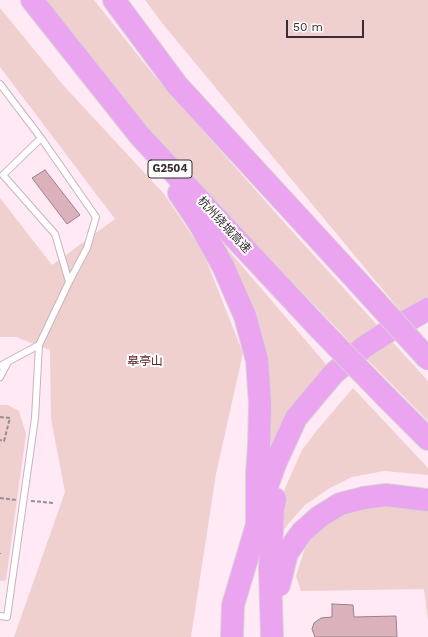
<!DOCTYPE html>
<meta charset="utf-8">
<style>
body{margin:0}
#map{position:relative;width:428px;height:637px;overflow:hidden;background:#fee9f5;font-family:"Work Sans",sans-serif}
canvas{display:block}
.scale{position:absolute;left:286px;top:20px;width:78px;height:18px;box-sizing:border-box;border:2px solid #372d33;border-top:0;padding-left:5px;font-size:12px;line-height:14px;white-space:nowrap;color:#372d33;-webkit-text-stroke:3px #fdfdfd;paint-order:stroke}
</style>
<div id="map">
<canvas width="428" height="637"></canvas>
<div class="scale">50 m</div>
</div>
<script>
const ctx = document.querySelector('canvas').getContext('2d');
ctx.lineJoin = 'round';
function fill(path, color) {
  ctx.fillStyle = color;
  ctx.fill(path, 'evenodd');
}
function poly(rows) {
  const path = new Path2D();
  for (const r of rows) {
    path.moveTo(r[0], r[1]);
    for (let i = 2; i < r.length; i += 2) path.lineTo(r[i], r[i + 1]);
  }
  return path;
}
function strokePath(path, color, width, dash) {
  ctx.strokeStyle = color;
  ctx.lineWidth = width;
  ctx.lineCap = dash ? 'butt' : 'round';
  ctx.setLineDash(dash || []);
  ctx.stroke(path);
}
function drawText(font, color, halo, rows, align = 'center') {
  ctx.font = font + ' "Work Sans","Noto Sans SC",sans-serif';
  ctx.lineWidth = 4;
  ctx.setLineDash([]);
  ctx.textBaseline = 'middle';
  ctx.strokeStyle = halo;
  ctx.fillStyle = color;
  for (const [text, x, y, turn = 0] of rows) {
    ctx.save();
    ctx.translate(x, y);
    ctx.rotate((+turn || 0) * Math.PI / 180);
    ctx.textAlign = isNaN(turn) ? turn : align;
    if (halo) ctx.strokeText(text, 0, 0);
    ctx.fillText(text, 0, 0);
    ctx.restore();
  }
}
fill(poly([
 [38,0,94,0,152,73,298,238,428,381,428,421,345,337,147,130],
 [145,0,428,0,428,303,403,314,162,23],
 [0,8,64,86,164,194,203,252,243,353,216,474,191,637,14,637,65,492,51,419,50,350,16,337,0,337,0,198,52,265,115,219,0,67],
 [224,245,331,370,268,460,253,312],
 [353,388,428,468,428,475,384,471,352,477,330,488,305,505,288,524,278,539,280,504,286,486,302,450,318,429],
 [0,405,8,405,19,411,26,434,6,580,0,581],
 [395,501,428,507,428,621,424,589,301,591,296,576,305,548,326,521,350,506]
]), '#efd0ce');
const building = poly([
 [45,170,80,215,67,224,32,178,45,170],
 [332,604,353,605,354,617,396,616,397,637,315,637,312,629,314,623,321,618,332,617,332,604]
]);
fill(building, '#dbb1bb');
strokePath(building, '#9b8187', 1);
const service = poly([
 [0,84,41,138,96,217,87,248,69,282,39,345,35,418,7,617,0,616],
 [41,138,3,175,55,234,69,282],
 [0,366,39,345],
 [0,377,8,362]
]);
const motorway = poly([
 [32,0,140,136,319,328],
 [114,0,177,85,358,282],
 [179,193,199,223,223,266,245,316,257,360,260,404,259,445,257,474,257,525],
 [387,398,428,439],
 [279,585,287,553,302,532,319,517,340,504,363,498,386,495,428,500],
 [232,637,233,605,257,525,264,495,275,464,296,418,333,374,364,347,389,331,428,309],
 [272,637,270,569,273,509,275,499]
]);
strokePath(service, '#cab1bf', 8);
strokePath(motorway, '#d7d5d6', 24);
strokePath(poly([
 [0,417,10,418,4,441,0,440],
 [0,498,17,500],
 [31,501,54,503],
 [0,553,0,554]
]), '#9b8c95', 2, [4, 2]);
strokePath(service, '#fff', 6);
strokePath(motorway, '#eba4ef', 22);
const motorwayBridge = poly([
 [358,282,428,359],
 [319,328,387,398]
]);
strokePath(motorwayBridge, '#d7d5d6', 24, []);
strokePath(motorwayBridge, '#eba4ef', 22);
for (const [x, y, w] of [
 [170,169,44]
]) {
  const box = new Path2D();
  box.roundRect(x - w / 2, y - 9, w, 18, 3);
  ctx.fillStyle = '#fdfdfd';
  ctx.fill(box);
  strokePath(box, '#372d33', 1);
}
drawText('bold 11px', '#372d33', null, [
 ["G2504",170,169]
]);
drawText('12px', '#372d33', '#fdfdfd', [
 ["杭州绕城高速",224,225,47]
]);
drawText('12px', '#5c2526', '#fdfdfd', [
 ["皋亭山",145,361]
]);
</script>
